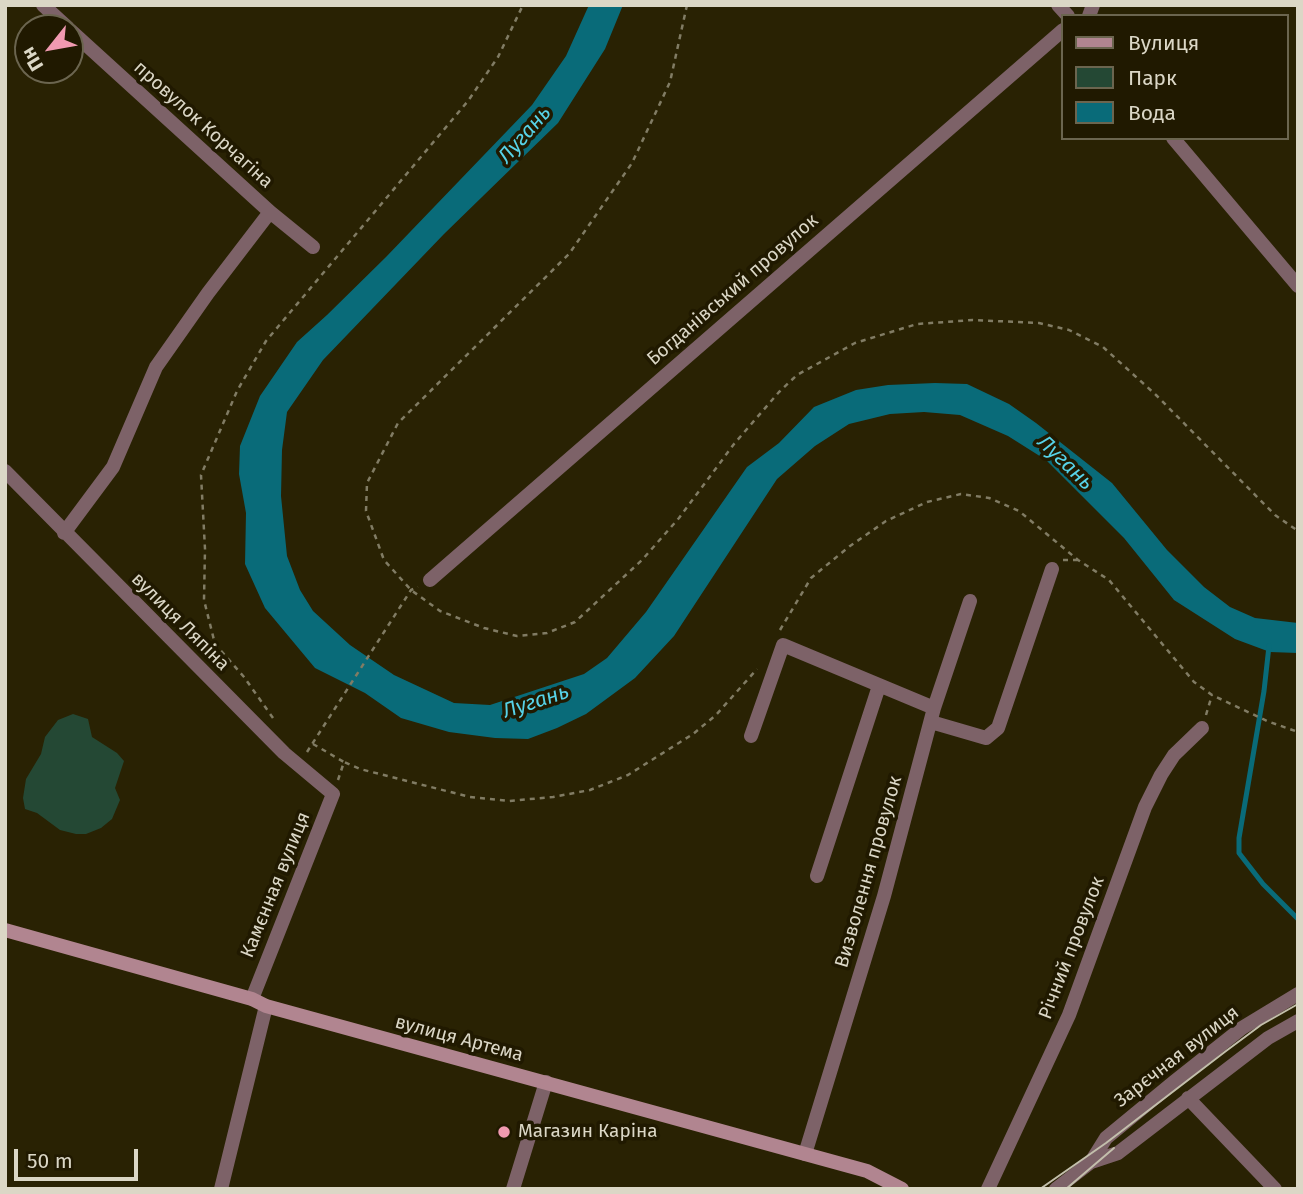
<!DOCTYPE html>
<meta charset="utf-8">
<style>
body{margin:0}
#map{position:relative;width:1303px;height:1194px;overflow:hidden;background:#292203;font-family:"Fira Sans",sans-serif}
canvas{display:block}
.frame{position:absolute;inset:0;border:7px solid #dbd7c6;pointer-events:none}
.legend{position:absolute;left:1061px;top:14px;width:228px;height:126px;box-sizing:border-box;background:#201900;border:2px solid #6b654f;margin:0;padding:9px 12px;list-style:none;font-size:21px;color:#dbd7c6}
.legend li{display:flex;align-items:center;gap:14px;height:35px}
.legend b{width:35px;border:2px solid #6b654f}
.north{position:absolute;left:14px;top:14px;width:70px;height:70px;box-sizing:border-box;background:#201900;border:2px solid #6b654f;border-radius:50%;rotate:239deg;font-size:19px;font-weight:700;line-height:28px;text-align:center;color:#dbd7c6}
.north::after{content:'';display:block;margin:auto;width:24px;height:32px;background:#f19ab1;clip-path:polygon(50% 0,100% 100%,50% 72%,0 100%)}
.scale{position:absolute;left:14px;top:1149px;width:124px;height:32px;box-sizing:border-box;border:4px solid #dbd7c6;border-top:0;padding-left:9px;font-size:21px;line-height:24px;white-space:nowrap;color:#dbd7c6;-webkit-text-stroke:5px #201900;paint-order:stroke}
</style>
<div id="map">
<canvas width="1303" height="1194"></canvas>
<div class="frame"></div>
<ul class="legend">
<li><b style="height:9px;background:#b18590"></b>Вулиця</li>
<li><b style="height:19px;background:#244834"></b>Парк</li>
<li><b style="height:19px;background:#096b79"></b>Вода</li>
</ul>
<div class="north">Пн</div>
<div class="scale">50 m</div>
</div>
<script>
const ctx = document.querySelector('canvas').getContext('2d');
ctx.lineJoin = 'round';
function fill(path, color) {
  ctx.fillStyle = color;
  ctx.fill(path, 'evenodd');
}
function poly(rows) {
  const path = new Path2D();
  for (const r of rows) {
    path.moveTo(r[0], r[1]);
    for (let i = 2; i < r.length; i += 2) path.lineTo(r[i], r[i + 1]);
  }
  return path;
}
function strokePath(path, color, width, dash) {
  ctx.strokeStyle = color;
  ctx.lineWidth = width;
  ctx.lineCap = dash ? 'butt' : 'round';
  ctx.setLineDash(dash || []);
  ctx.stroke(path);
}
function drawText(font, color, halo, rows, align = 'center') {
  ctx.font = font + ' "Fira Sans",sans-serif';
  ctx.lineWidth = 7;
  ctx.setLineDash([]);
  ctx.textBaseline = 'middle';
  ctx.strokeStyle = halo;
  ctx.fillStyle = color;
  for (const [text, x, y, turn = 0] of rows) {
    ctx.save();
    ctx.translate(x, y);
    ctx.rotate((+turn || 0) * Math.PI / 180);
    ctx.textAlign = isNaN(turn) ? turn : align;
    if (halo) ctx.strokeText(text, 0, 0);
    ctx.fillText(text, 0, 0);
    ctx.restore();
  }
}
fill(poly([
 [73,714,88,719,92,737,117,753,124,761,115,788,120,800,112,819,101,828,86,834,76,834,60,830,37,813,25,809,23,798,26,779,41,754,45,737,58,720]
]), '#244834');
fill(poly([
 [589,5,623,5,605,49,558,123,444,234,323,360,287,412,282,450,281,496,287,556,300,590,313,611,350,645,394,675,454,703,490,705,584,674,607,658,646,612,747,467,779,443,814,407,856,390,888,385,935,383,967,384,1009,404,1036,423,1112,483,1167,550,1204,587,1230,607,1255,618,1298,623,1298,653,1270,652,1235,639,1174,600,1124,538,1046,460,1008,436,960,415,924,412,890,414,849,424,815,446,777,479,674,636,635,678,586,714,557,728,528,739,495,738,449,732,401,718,365,693,315,668,265,608,245,564,246,513,239,474,240,446,260,396,297,342,327,315,386,257,532,105,566,56]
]), '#096b79');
strokePath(poly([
 [1269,646,1264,691,1239,838,1239,853,1263,884,1298,919]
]), '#096b79', 5);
strokePath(poly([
 [687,5,670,82,632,163,569,254,398,423,367,483,366,511,384,560,411,590,440,611,484,628,517,636,547,633,575,622,642,560,679,518,734,444,779,392,797,375,855,343,917,324,973,320,1039,323,1069,330,1103,347,1156,395,1275,515,1298,531],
 [1063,560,1078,560],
 [780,630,811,578,850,546,886,521,927,502,961,494,989,498,1019,511,1078,560,1109,580,1194,682,1212,695,1267,721,1298,732],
 [1206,715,1212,695],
 [273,718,244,677,215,644,204,600,205,549,201,475,237,391,266,341,468,101,498,57,523,5],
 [313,744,344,762],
 [307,752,411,590,418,587],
 [338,780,344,762,360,769,470,797,509,801,553,797,590,790,628,775,693,734,716,715,757,669]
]), '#817c64', 2.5, [5, 5]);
strokePath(poly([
 [43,5,68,28],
 [1058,5,1068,16],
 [1089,16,1093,5],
 [70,30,270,212,313,247],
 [1173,138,1298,286],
 [5,471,284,753,333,794,252,999],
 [64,533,113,467,156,367,208,293,270,212],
 [430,580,1063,30],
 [931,722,986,738,998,728,1052,569],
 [751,736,783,645,934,708],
 [817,876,879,686],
 [1188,1098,1275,1189],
 [805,1154,884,896,934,708,970,601],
 [1091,1162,1106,1138,1174,1082,1242,1028,1298,994],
 [221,1189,266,1006],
 [513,1189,546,1082],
 [988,1189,1069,1015,1145,807,1161,775,1174,755,1202,728],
 [1056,1189,1091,1162,1118,1153,1268,1038,1298,1021]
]), '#7d6268', 14);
strokePath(poly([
 [5,930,252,999,266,1006,805,1154,867,1171,902,1189]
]), '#b18590', 14);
strokePath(poly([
 [1040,1189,1106,1143,1226,1051,1261,1025,1298,1004],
 [1066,1189,1114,1148]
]), '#c3bfac', 2);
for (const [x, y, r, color] of [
 [504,1132,7,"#f19ab1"]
]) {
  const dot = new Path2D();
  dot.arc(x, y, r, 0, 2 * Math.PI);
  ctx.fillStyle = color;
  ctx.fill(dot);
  strokePath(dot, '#201900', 2.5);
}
drawText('19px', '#dbd7c6', '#201900', [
 ["провулок Корчагіна",203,125,42],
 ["Богданівський провулок",733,290,-41],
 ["вулиця Ляпіна",180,622,45],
 ["Визволення провулок",869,872,-74],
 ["Камєнная вулиця",276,885,-68],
 ["Річний провулок",1072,948,-69],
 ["вулиця Артема",459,1039,15],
 ["Зарєчная вулиця",1177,1057,-38]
]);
drawText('19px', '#dbd7c6', '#201900', [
 ["Магазин Каріна",518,1132]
], 'left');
drawText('italic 21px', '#57d2e7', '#201900', [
 ["Лугань",525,135,-49],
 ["Лугань",1065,463,44],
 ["Лугань",536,702,-18]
]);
</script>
